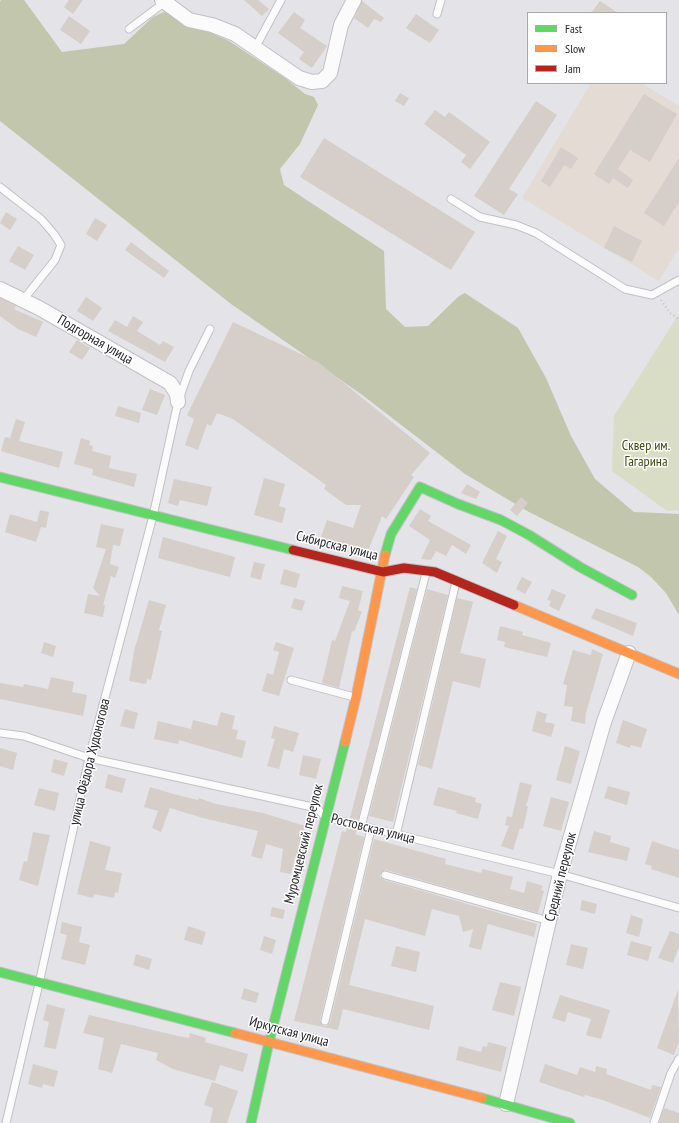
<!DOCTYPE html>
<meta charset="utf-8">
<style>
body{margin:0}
#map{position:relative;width:679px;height:1123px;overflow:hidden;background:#e3e3e8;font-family:"PT Sans Narrow",sans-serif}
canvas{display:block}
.legend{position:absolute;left:527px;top:12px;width:140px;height:72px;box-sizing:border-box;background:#fff;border:1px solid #a9a9aa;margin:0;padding:5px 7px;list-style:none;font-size:12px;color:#27272b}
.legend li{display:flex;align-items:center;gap:8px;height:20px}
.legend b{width:20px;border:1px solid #a9a9aa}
</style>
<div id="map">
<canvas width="679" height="1123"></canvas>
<ul class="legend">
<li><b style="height:5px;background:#63d668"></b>Fast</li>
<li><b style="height:5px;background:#ff974d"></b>Slow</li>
<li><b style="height:5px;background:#b3261e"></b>Jam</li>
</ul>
</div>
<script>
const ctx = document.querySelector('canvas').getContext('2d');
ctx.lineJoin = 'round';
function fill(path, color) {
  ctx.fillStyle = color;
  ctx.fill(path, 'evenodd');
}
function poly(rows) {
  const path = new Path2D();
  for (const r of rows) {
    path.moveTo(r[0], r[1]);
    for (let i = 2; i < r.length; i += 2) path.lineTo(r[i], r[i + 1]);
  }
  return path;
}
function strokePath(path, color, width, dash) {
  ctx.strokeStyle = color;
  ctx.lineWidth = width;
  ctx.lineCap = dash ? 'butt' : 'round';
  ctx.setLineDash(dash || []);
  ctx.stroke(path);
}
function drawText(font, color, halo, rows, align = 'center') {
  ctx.font = font + ' "PT Sans Narrow",sans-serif';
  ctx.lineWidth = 3;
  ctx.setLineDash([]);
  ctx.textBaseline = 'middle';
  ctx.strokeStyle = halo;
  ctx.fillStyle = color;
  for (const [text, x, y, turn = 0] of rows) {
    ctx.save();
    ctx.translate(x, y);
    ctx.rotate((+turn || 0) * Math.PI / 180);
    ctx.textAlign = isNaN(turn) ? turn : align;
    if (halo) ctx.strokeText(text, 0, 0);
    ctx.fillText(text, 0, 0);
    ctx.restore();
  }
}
fill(poly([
 [591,83,641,83,679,106,679,248,659,281,522,198]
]), '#e4dbd4');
fill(poly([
 [679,314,679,510,667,511,612,471,614,416]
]), '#d9ddc6');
fill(poly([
 [1,0,24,0,62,52,124,44,153,17,164,12,229,41,285,78,305,94,314,97,318,105,300,144,280,169,284,185,384,251,386,309,405,327,428,326,459,296,465,293,518,328,546,378,571,436,595,479,634,512,679,514,679,615,666,593,651,577,638,567,529,512,465,474,361,394,231,304,0,121,0,2]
]), '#c1c6ad');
fill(poly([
 [69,0,83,0,73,14,64,7],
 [244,0,258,0,269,9,262,16],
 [362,1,384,18,381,22,374,19,368,28,354,18],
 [600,1,618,13,591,13],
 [294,12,305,20,300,28,327,46,312,68,299,59,304,52,278,33],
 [416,14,439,30,430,43,406,28],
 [69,16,90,31,81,44,60,30],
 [400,93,409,98,404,106,395,101],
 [644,94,677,114,650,162,630,150,618,169,633,180,628,188,613,178,609,184,594,174],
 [536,101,557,115,509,189,518,194,504,215,474,196],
 [435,110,445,117,449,112,490,142,470,169,461,162,466,155,424,124],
 [324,138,475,232,451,270,300,177],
 [561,147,578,158,571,169,564,165,550,187,541,181],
 [679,158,679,202,664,226,644,213],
 [6,212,17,219,10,230,0,223],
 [95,218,107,225,97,241,86,234],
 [614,226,642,241,632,262,604,248],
 [131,242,169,271,164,278,125,250],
 [18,246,34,255,25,270,9,261],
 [86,297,102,308,93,321,77,311],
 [0,298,16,306,14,309,43,322,36,337,18,329,0,316],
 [133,316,143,322,137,331,160,345,163,341,174,347,165,362,108,331,115,320,127,327],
 [233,322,318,362,430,453,411,475,414,477,386,519,382,516,366,556,356,551,356,548,321,537,327,520,353,528,361,505,346,505,324,489,326,485,233,419,217,413,211,426,207,424,198,450,185,445,194,419,187,415],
 [77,340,90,348,82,360,69,352],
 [150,389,165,395,157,415,142,410],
 [118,406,141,413,139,423,115,416],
 [16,419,25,422,19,441,63,452,59,468,1,451,5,437,10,438],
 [81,438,90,441,89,445,93,446,92,451,111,456,109,468,137,474,134,487,92,475,93,469,74,464],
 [264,478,285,484,279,506,286,508,282,523,254,515],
 [174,479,212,487,207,506,180,500,178,506,168,503],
 [467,484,480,492,476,499,461,493],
 [521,497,528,503,517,516,510,510],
 [420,509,431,516,428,521,471,545,466,554,452,545,446,556,436,551,431,560,421,559,430,540,409,526],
 [40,510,49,512,46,528,41,527,36,542,5,532,10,514,37,522],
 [101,524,124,529,120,546,113,545,110,564,119,567,115,578,111,576,103,605,105,605,103,617,84,613,88,594,100,596,93,588,106,549,96,547],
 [498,531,507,536,496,559,502,562,497,573,482,563],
 [163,537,235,557,230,577,158,558],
 [254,562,265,564,261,580,250,577],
 [284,569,300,574,296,588,280,584],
 [522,577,532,582,525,594,516,589],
 [342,586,363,591,358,610,362,612,361,614,354,632,352,631,339,688,322,683,332,640,335,641,350,601,339,598],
 [410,587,417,589,358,820,350,818],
 [427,589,448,595,393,822,369,816],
 [552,589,566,595,559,611,549,606,551,601,547,600],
 [294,598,305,601,302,611,291,608],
 [457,598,473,602,460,653,486,659,480,688,453,681,432,769,418,765],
 [149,600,166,605,159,630,162,631,151,680,147,679,146,684,129,681,134,651],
 [596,608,637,623,633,636,591,618],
 [500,626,523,632,522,635,551,643,547,657,504,647,505,642,497,640],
 [44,642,56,646,53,657,41,653],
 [276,642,294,648,279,696,262,691,267,673,273,675,279,652,273,650],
 [592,649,603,654,586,713,585,724,571,721,573,707,564,706,567,685,563,684,573,650,591,655],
 [51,677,74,682,72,692,87,695,83,716,0,699,0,683,23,687,24,684,48,689],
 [125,709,138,713,134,729,120,726],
 [537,711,547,714,545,722,555,724,551,737,532,731],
 [221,712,235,716,232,729,238,730,236,739,246,741,242,758,179,740,178,744,154,739,158,721,191,729,193,720,217,726],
 [623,720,647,729,641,748,631,745,630,748,616,743],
 [274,726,299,733,293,752,284,749,279,769,267,766,275,739,271,738],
 [565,746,580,751,571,784,556,780],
 [0,748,17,753,13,770,0,766],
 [303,755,321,759,316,779,299,775],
 [54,759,68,763,64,776,51,772],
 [108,774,126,779,122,793,105,788],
 [520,782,532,785,526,806,528,806,523,829,520,828,513,850,501,846,509,826,505,825,507,816,512,817],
 [608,786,630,792,627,805,604,798],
 [150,787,177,795,198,800,199,798,216,804,263,813,305,826,300,847,304,848,301,858,295,856,291,874,280,872,283,849,266,844,262,859,251,856,258,831,203,818,170,808,161,832,152,828,158,811,144,807],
 [438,787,476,798,475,802,482,804,478,819,456,813,457,811,433,805],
 [39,788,59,793,55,811,34,805],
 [551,797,569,802,561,831,543,826],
 [347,828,357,830,355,834,364,837,320,1020,323,1026,327,1026,330,1022,374,839,446,859,445,864,481,873,483,869,513,877,510,889,524,893,527,881,543,886,541,890,544,891,538,913,386,870,381,872,380,877,384,880,537,924,534,937,488,924,481,950,469,947,473,929,463,932,459,916,432,909,425,936,365,919,349,985,434,1006,429,1030,343,1009,338,1030,294,1021,342,831,346,832],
 [594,831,611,836,610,842,630,848,627,861,588,852],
 [33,832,50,835,38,886,19,880,24,861,27,862],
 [90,841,111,847,105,870,122,873,118,893,115,892,114,898,94,894,93,898,77,894],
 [652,841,679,850,679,878,651,869,652,866,645,864],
 [582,900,597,904,595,914,580,910],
 [272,907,285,910,283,919,270,916],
 [631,915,643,919,639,937,626,933],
 [62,922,82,927,79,942,90,945,85,965,61,959,67,935,60,933],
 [188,926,206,932,202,945,184,940],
 [670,931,679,934,679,946,673,963,658,958],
 [264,936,276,940,272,954,260,950],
 [631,941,652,947,648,961,627,955],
 [571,944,588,948,583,969,566,965],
 [396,946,420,952,416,972,391,966],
 [136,954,152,959,149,970,133,965],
 [500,982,521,987,514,1016,492,1010],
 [244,988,259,993,256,1003,241,999],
 [678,990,679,1042,674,1055,657,1048],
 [560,995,610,1010,601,1039,586,1035,591,1019,568,1012,565,1022,552,1018],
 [47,1004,65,1009,56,1049,44,1047,49,1022,43,1020],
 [89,1015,178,1036,189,1038,190,1033,206,1038,205,1042,248,1054,243,1072,220,1065,215,1081,173,1069,156,1060,158,1053,121,1044,112,1073,98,1069,104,1038,83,1033],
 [488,1042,507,1047,501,1072,456,1060,459,1046,481,1052,483,1046,487,1047],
 [33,1064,58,1071,54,1087,43,1084,42,1088,28,1084],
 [545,1064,577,1075,580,1067,595,1072,596,1066,607,1069,606,1074,651,1090,652,1085,661,1087,650,1118,603,1100,585,1095,584,1097,539,1082],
 [212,1082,238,1091,227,1123,210,1123,213,1108,204,1105],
 [664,1108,679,1113,679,1123,659,1123]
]), '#d6cec9');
const lane = poly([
 [437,14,441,0],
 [129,29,165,2],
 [255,48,281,0],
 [0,187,41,219,54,234,61,245,55,260,23,300],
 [451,199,480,217,516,225,536,233,625,289,652,295,679,280],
 [291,680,354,697],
 [0,733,24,736,89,758,317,808,325,817,560,874,679,908],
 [361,827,426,573],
 [396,835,456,582],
 [385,875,549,921],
 [325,1021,371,829],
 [6,1123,38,988,89,758,153,516,178,402,189,371,210,329],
 [654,1123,671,1073,679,1059]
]);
const street = poly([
 [162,0,189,20,212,25,235,34,299,78,312,82,322,81,330,73,341,25,354,0],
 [0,289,39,308,170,383,177,394,178,402],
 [506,1104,560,874,604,722,629,653]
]);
const fast = poly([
 [0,477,293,550],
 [385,555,391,534,420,487,458,504,501,520,529,535,580,567,632,595],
 [0,972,235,1033],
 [482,1098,570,1123],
 [251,1123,269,1042,345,742]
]);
const slow = poly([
 [514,605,679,674],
 [345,742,356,697,385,555],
 [235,1033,482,1098]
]);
const jam = poly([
 [293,550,383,572,404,568,435,572,514,605]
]);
strokePath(lane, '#c1c1c5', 9);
strokePath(street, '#c1c1c5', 16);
strokePath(fast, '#c1c1c5', 11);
strokePath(slow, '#c1c1c5', 11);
strokePath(jam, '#c1c1c5', 11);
strokePath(poly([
 [661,300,670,313,679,319]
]), '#c3c3c6', 2, [1, 3]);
strokePath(lane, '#fbfbfc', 7);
strokePath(street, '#fbfbfc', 14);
strokePath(fast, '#63d668', 9);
strokePath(slow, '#ff974d', 9);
strokePath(jam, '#b3261e', 9);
drawText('14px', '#27272b', '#fff', [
 ["Подгорная улица",95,340,30],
 ["Сибирская улица",337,546,14],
 ["улица Фёдора Худоногова",90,762,-76],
 ["Ростовская улица",373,829,14],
 ["Муромцевский переулок",304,844,-76],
 ["Средний переулок",561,877,-76],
 ["Иркутская улица",289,1032,15]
]);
drawText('14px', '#434a11', '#fff', [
 ["Сквер им.",646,446],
 ["Гагарина",646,462]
]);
</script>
